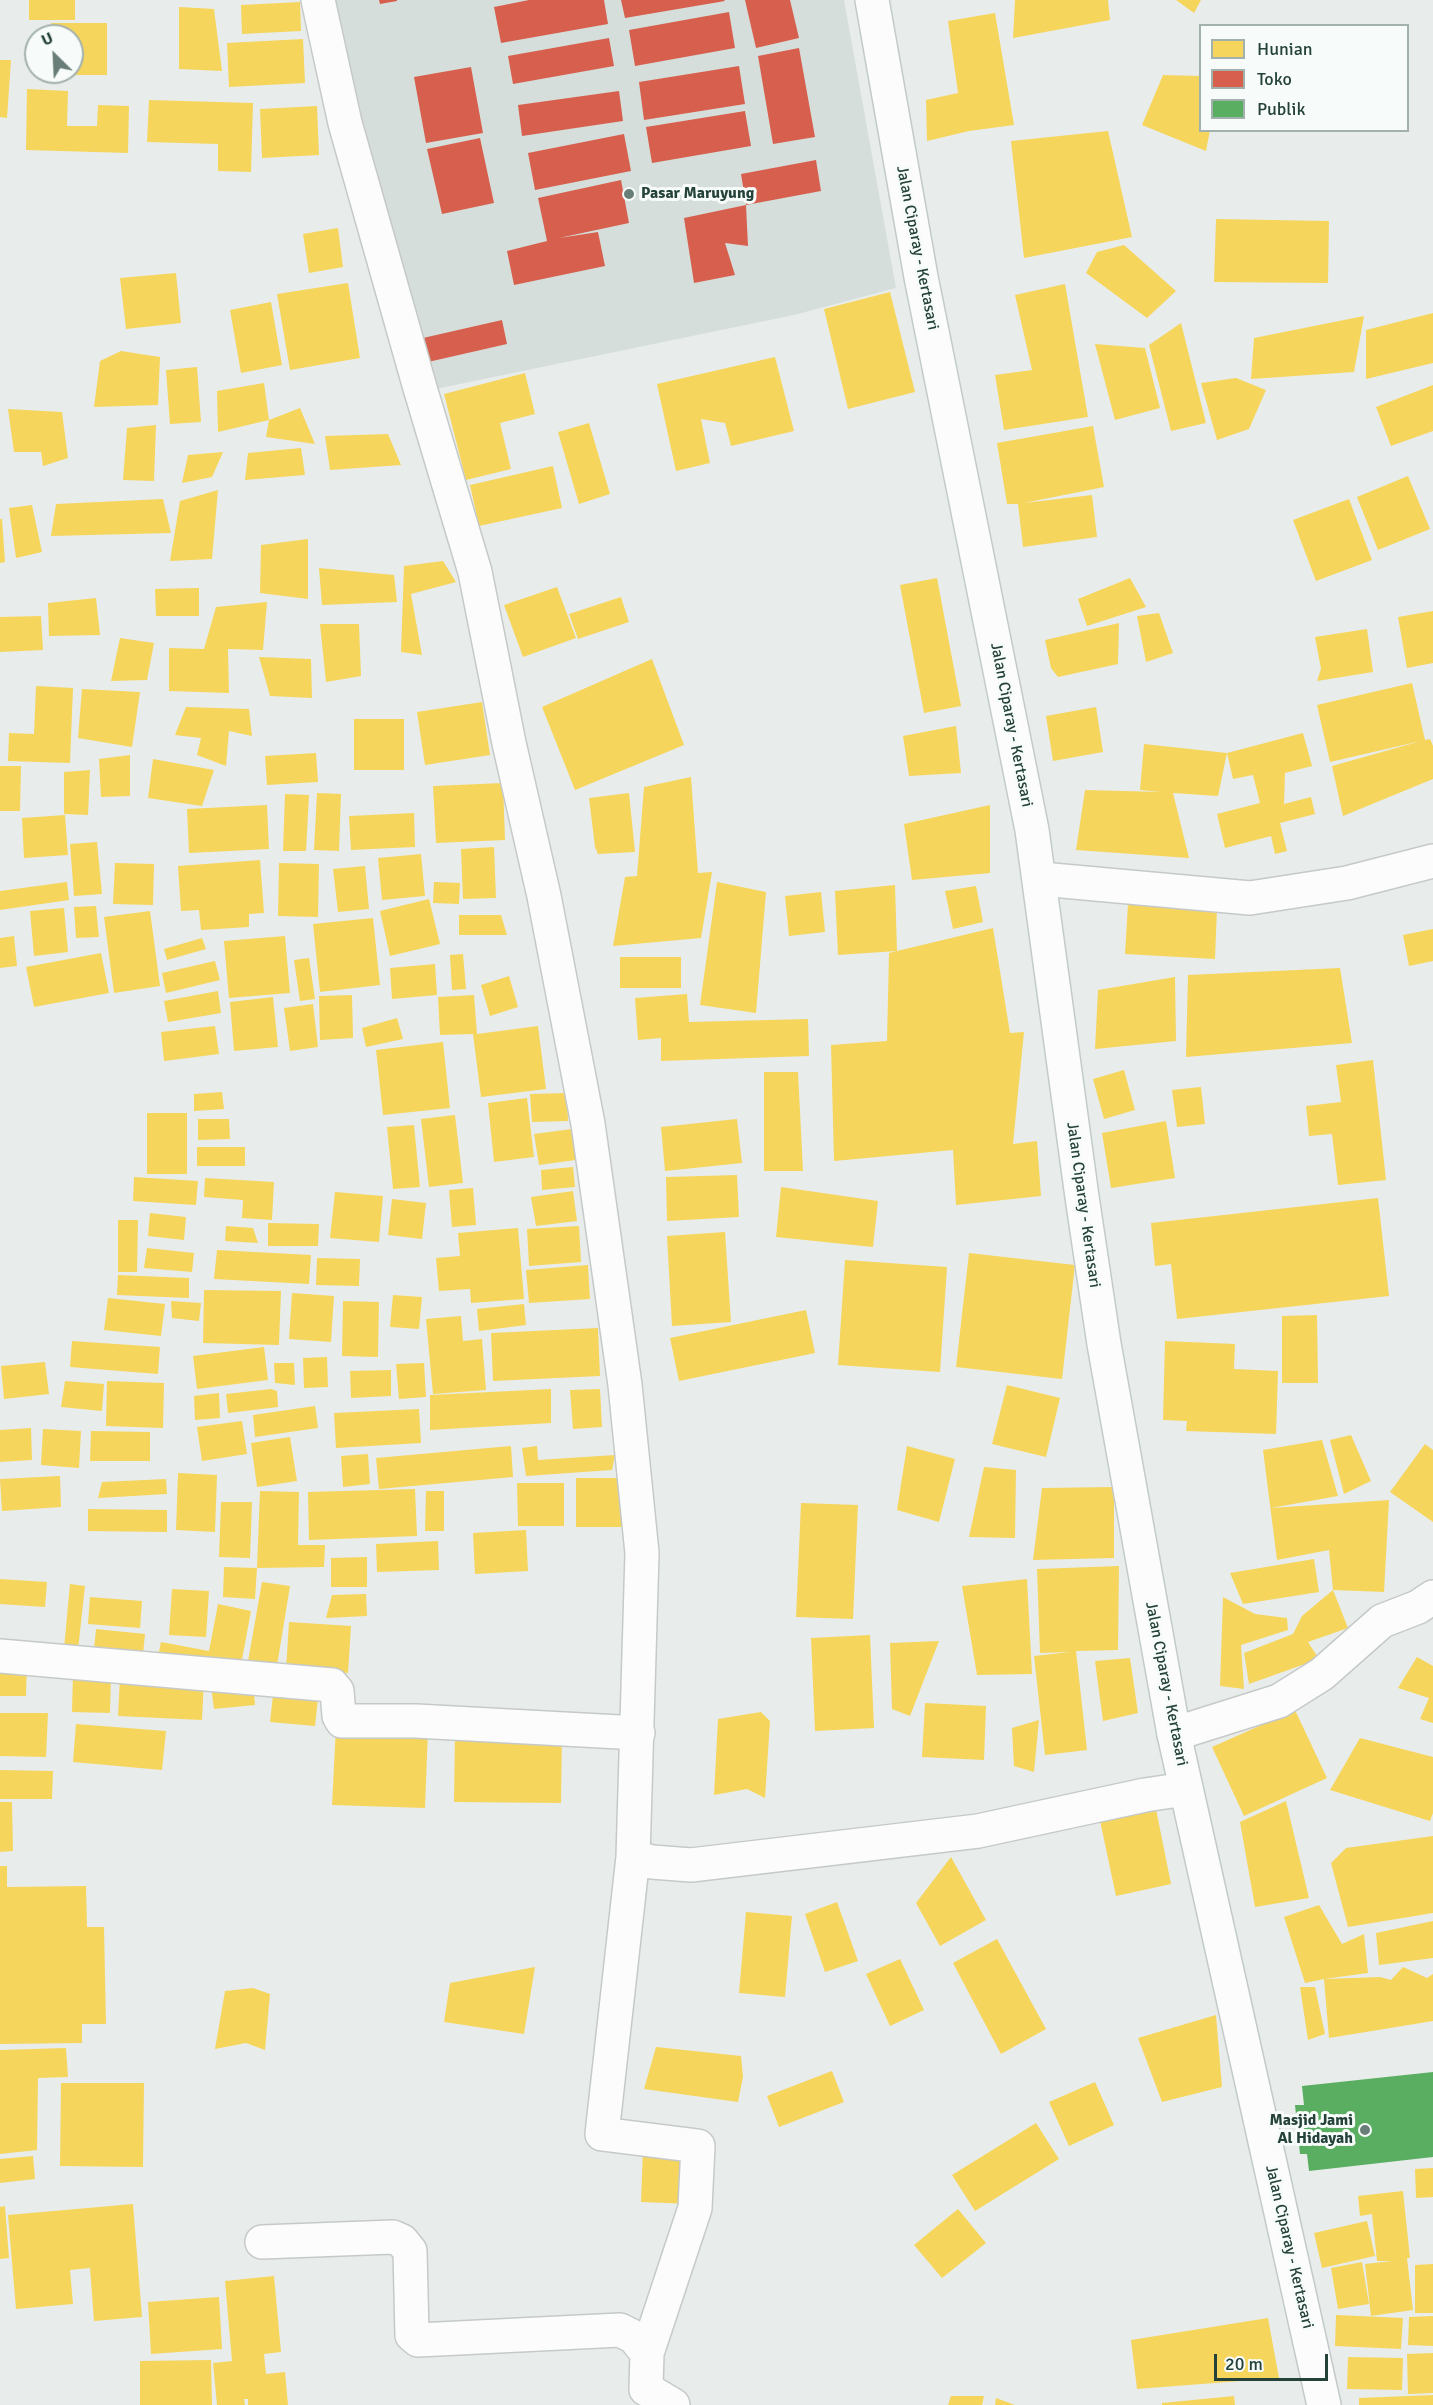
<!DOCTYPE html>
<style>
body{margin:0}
#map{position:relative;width:1433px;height:2405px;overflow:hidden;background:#e8edeb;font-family:Signika,sans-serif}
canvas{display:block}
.legend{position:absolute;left:1199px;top:24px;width:210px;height:108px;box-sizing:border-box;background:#f7fbf9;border:2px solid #a3b1ad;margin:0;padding:8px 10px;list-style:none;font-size:18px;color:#24423a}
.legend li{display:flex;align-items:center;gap:12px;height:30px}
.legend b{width:30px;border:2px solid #a3b1ad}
.north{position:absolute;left:24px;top:24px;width:60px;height:60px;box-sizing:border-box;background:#f7fbf9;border:2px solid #a3b1ad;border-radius:50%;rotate:336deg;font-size:16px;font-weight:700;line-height:24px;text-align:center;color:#24423a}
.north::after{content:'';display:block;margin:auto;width:21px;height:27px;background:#697e78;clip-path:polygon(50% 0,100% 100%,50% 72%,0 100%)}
.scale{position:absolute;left:1214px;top:2354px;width:114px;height:27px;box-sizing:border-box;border:3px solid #24423a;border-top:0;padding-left:8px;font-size:18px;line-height:21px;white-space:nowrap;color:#24423a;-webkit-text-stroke:4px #f7fbf9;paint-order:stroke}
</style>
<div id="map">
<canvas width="1433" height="2405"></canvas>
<ul class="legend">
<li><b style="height:16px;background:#f6d55c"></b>Hunian</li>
<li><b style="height:16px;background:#d6604d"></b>Toko</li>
<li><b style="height:16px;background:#5aae61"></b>Publik</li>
</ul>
<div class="north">U</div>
<div class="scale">20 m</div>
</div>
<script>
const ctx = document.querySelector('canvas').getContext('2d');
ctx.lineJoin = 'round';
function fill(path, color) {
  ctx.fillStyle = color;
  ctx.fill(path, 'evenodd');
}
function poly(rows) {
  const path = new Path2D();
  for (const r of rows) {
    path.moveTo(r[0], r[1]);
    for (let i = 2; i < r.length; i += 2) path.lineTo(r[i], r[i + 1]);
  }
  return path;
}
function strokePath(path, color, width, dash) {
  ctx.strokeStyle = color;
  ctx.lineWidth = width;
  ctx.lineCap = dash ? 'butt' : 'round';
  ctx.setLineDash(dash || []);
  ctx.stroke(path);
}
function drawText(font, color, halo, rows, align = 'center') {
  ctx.font = font + ' Signika,sans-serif';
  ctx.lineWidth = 6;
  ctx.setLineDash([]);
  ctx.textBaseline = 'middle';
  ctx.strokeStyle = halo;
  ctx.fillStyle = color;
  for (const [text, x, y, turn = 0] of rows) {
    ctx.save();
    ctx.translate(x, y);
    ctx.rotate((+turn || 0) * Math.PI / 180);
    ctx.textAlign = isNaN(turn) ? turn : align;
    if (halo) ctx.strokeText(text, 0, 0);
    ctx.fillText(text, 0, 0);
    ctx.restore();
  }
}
fill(poly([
 [332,0,844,0,896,288,794,315,426,391]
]), '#d6dedb');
fill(poly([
 [29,0,75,0,75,20,29,20],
 [1015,0,1108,0,1110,20,1013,38],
 [1176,0,1201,0,1194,13],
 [300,2,301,31,242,34,241,5],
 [179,7,214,9,222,71,179,69],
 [995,13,1014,125,969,131,927,141,926,100,958,93,948,21],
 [51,23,107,23,107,75,51,75,51,72,72,72,72,36,51,36],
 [303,39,305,83,229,87,227,43],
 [0,60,11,60,7,118,0,117],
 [1163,75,1200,76,1200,130,1210,130,1206,151,1142,125],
 [27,89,68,91,67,126,97,126,98,105,129,106,128,153,26,150],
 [149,100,253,103,251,172,218,171,218,144,147,142],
 [317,106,319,155,262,158,260,109],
 [1108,131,1132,237,1024,258,1011,141],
 [1216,219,1329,221,1328,283,1214,282],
 [338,228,343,267,309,273,303,234],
 [1124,245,1176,291,1147,318,1086,273,1097,252],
 [176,273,181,323,126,329,120,278],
 [348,283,360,358,290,370,277,294],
 [1065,284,1088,417,1004,430,995,375,1032,370,1015,295],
 [890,292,915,392,848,409,824,309],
 [271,302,282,365,241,373,230,310],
 [1433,313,1433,363,1366,379,1366,330],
 [1364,316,1354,372,1251,379,1254,338],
 [1181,323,1206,423,1171,431,1149,345],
 [1095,344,1145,348,1160,408,1115,420],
 [121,351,160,357,158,405,94,407,100,361],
 [775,357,794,431,731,446,720,403,725,423,701,419,710,463,676,471,657,384],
 [197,367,201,422,170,424,166,370],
 [525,373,535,414,500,423,511,469,466,480,444,394],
 [1236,378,1266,390,1249,429,1217,440,1201,383],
 [264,383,269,420,218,432,217,391],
 [1433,385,1433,431,1391,446,1376,407],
 [300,408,315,444,266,437,269,420],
 [8,409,62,412,68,458,43,466,41,452,14,452],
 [589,423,610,494,579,504,558,432],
 [156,425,154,481,123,480,127,428],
 [1093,426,1104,487,1024,503,1092,495,1097,537,1023,547,1018,504,1007,504,997,443],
 [388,434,401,465,330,470,325,436],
 [301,448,305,475,245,480,248,453],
 [223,452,212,477,182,483,188,455],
 [553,466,562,508,479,526,470,485],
 [1408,476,1430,529,1378,550,1357,497],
 [218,490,212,559,170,561,180,501],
 [163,499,171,533,51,536,56,504],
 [1349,499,1372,560,1316,581,1293,520],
 [32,505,42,552,16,558,9,508],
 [0,519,2,519,5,562,0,563],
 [308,539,308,599,260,593,261,545],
 [443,561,456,582,411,594,422,655,401,652,404,566],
 [319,568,394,575,397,602,322,605],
 [937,578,961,706,924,713,900,585],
 [1130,578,1146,607,1087,626,1078,599],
 [557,587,576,638,523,657,504,605],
 [199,588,199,616,156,616,155,589],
 [621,597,629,622,578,639,569,614],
 [96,598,100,635,49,636,48,603],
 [267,602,263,650,228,649,229,693,169,691,169,648,204,649,216,607],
 [1433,611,1433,663,1407,668,1398,617],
 [1159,613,1173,653,1146,662,1137,616],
 [41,616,43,650,0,652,0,617],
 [1119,623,1118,664,1058,677,1051,668,1045,640],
 [320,624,359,624,361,676,326,682],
 [1367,629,1373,672,1317,681,1321,669,1315,637],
 [120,638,154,643,147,680,111,681],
 [259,657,311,659,312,698,270,696],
 [652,659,684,745,575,790,542,707],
 [1412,683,1425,740,1430,739,1433,746,1433,779,1343,816,1332,766,1421,741,1330,762,1317,705],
 [36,686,73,688,70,763,8,761,9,733,34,734],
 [82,689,140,692,132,747,78,738],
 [482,702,490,755,425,765,417,712],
 [186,707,249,709,252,736,229,731,226,766,197,755,201,738,175,735],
 [1096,707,1103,752,1053,761,1046,716],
 [354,719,404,719,404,770,354,770],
 [956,726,961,773,909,776,903,736],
 [1303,733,1312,766,1285,773,1284,804,1311,797,1315,814,1280,823,1287,851,1275,854,1271,836,1225,848,1217,814,1260,803,1253,775,1233,779,1227,753,1218,796,1173,793,1189,858,1076,850,1085,790,1161,792,1140,790,1144,744,1227,753],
 [316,753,318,782,267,785,265,756],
 [130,755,130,796,101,797,99,759],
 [153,759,214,770,202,806,148,798],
 [0,766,21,766,20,811,0,811],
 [90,770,88,815,64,814,64,772],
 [691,777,698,873,712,872,701,938,613,946,625,877,637,876,644,787],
 [503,783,505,840,436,843,433,786],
 [317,793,341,794,339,851,314,850],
 [629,793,635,852,598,854,595,847,589,798],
 [285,794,309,795,306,851,283,851],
 [267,805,269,849,189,853,187,809],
 [990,805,990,873,912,880,904,824],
 [414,813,415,847,351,850,349,816],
 [65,815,68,855,24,858,22,818],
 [97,842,102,894,74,896,70,844],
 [494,847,496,898,463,899,461,849],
 [421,854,425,896,382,900,378,858],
 [260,860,264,913,249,914,249,927,201,930,199,910,181,911,178,866],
 [115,863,154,864,153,905,113,904],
 [279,863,319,864,318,917,278,916],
 [365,866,369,909,338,912,333,869],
 [67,882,69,900,0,910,0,891],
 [434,882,460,883,459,904,433,903],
 [717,882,766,892,756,1013,700,1005],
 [895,885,897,951,993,928,1010,1033,1024,1032,1013,1144,1037,1141,1041,1196,956,1205,953,1150,834,1161,831,1045,887,1041,889,953,897,951,838,955,835,891],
 [976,886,983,922,953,929,945,891],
 [821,892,825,932,789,936,785,896],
 [429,899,440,944,390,956,380,911],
 [1128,904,1217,908,1215,959,1125,954],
 [96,906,99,937,76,938,74,907],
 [64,908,68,952,34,956,30,911],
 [150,911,160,986,114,993,104,917],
 [459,915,501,915,507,935,459,935],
 [373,918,380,985,320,992,313,924],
 [1433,929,1433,961,1409,966,1403,935],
 [14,936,17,966,0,968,0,938],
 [285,936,290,993,229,998,224,941],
 [202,938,206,949,167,960,164,949],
 [101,953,109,993,34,1007,26,967],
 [463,954,466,989,452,990,450,955],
 [620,957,681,957,681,988,620,988],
 [309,958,315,999,300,1001,294,960],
 [215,961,220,980,166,993,162,973],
 [435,964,437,995,392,999,390,968],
 [1340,968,1352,1043,1186,1057,1188,975],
 [509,976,518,1007,490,1016,481,985],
 [1175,977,1176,1041,1095,1049,1098,990],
 [218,991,221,1013,168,1022,164,1001],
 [687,994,689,1022,808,1019,809,1056,661,1061,661,1038,638,1040,635,998],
 [352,995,353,1038,320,1040,319,996],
 [474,995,477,1034,538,1026,546,1089,481,1097,473,1034,440,1035,438,997],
 [273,997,278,1047,234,1051,230,1002],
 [313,1004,318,1047,290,1051,284,1008],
 [397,1018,403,1039,366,1047,362,1028],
 [215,1026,219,1054,164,1061,161,1032],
 [443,1042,450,1108,383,1115,376,1050],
 [1373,1060,1386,1180,1338,1185,1332,1134,1309,1136,1306,1106,1341,1102,1336,1065],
 [1124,1070,1135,1110,1104,1119,1093,1079],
 [764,1072,798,1072,803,1171,764,1171],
 [1201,1087,1205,1124,1177,1127,1172,1090],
 [222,1092,224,1109,194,1111,194,1094],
 [567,1093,568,1121,532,1122,530,1094],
 [527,1098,534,1157,494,1162,488,1103],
 [147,1113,187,1113,187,1174,147,1174],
 [455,1115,463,1183,429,1187,421,1119],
 [198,1119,229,1119,230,1139,198,1140],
 [737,1119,742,1163,665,1171,661,1127],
 [1166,1121,1175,1178,1111,1188,1102,1133],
 [414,1125,420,1187,393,1189,387,1127],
 [572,1129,576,1160,539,1165,534,1134],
 [197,1147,245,1147,245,1166,197,1166],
 [573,1167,575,1187,542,1190,541,1170],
 [737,1175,739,1217,667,1221,666,1177],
 [134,1177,198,1181,196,1205,133,1201],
 [205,1178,274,1182,272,1220,242,1218,243,1200,204,1197],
 [781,1187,878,1201,873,1247,776,1237],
 [473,1188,476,1225,452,1227,449,1190],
 [573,1191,577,1221,536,1226,531,1197],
 [335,1192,383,1196,379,1242,330,1238],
 [1378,1198,1389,1296,1177,1319,1171,1264,1155,1266,1151,1223],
 [392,1199,426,1203,422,1239,388,1235],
 [150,1213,186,1217,184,1240,148,1236],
 [118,1220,138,1220,137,1272,118,1272],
 [268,1223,319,1224,318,1246,268,1246],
 [226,1226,253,1228,258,1243,225,1241],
 [579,1226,581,1262,529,1266,527,1229],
 [518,1228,524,1299,471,1303,470,1289,439,1291,436,1258,460,1256,458,1233],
 [725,1232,731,1322,672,1326,667,1236],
 [147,1248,194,1253,192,1272,144,1268],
 [217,1250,311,1255,309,1284,214,1279],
 [969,1253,1075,1265,1062,1379,956,1367],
 [317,1258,360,1259,359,1286,316,1285],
 [845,1260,947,1267,940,1372,838,1365],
 [588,1265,590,1299,529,1303,526,1270],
 [118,1275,189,1278,189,1298,117,1295],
 [204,1290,281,1291,279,1345,203,1343],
 [292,1293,334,1296,331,1342,289,1339],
 [393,1295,422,1297,419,1329,390,1327],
 [108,1298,165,1304,161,1336,104,1330],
 [171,1301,201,1303,199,1321,172,1318],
 [343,1301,379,1302,378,1357,342,1356],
 [524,1304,526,1325,479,1331,477,1309],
 [806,1310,815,1353,679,1381,670,1338],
 [1317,1315,1318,1383,1282,1383,1282,1316],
 [461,1316,463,1341,482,1339,486,1390,433,1394,426,1319],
 [598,1328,600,1376,493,1381,491,1333],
 [72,1341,160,1347,158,1374,70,1367],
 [1165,1341,1235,1344,1234,1369,1278,1371,1276,1434,1186,1431,1187,1421,1163,1420],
 [264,1347,268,1380,197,1389,193,1356],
 [327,1357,328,1387,304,1388,303,1358],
 [45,1362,49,1394,4,1399,1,1366],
 [274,1363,294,1363,295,1385,275,1383],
 [424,1363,426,1397,399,1399,396,1364],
 [391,1370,391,1396,351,1398,350,1371],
 [65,1381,104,1384,102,1411,61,1407],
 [107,1381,164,1383,163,1428,106,1426],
 [1007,1385,1060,1398,1046,1457,992,1444],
 [271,1389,277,1391,278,1407,228,1413,226,1394],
 [551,1389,551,1423,430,1430,430,1395],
 [600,1389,602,1427,573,1429,570,1390],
 [219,1393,220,1418,195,1420,194,1396],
 [315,1406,318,1428,255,1437,253,1415],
 [419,1409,421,1443,336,1448,334,1413],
 [242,1421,247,1454,202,1461,197,1427],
 [31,1428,32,1460,0,1462,0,1430],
 [43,1429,81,1431,79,1468,41,1465],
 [91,1431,150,1432,150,1461,90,1461],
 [1351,1435,1371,1481,1344,1494,1330,1440],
 [290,1437,297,1481,257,1487,251,1443],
 [1322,1440,1338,1496,1271,1508,1389,1500,1384,1592,1333,1590,1348,1628,1308,1642,1319,1659,1249,1684,1244,1653,1293,1634,1302,1616,1333,1590,1329,1550,1277,1560,1263,1450],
 [1425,1444,1433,1450,1433,1522,1390,1492],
 [511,1446,513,1477,379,1489,376,1458],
 [537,1446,538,1460,615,1455,612,1470,526,1476,522,1448],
 [907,1446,955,1459,939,1522,897,1510],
 [368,1454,370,1484,343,1487,341,1456],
 [984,1467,1016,1470,1015,1538,969,1537],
 [178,1473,217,1475,215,1532,176,1530],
 [60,1476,61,1507,2,1511,0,1479],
 [576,1478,623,1478,622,1527,576,1527],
 [166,1479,167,1494,98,1498,102,1482],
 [517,1483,564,1483,564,1526,518,1526],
 [1114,1487,1114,1558,1033,1560,1042,1488],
 [415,1489,417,1536,309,1540,308,1492],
 [260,1491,299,1492,298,1545,325,1545,324,1567,257,1568,255,1599,223,1597,224,1567,257,1568],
 [426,1491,444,1491,444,1531,425,1531],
 [221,1502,252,1502,250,1558,219,1557],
 [801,1503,858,1505,853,1619,796,1617],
 [88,1509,167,1510,167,1532,88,1531],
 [526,1530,528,1571,475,1574,473,1533],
 [438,1541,439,1570,377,1572,376,1544],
 [367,1557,367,1587,331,1587,331,1558],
 [1314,1559,1319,1592,1243,1604,1230,1573],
 [1119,1566,1118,1650,1076,1651,1087,1750,1045,1755,1034,1656,1070,1652,1040,1653,1037,1569],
 [0,1579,47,1582,45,1607,0,1604],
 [1027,1579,1032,1674,977,1675,962,1586],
 [262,1582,290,1586,276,1672,247,1667],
 [70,1584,85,1586,78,1650,64,1649],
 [172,1589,209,1591,206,1637,169,1635],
 [366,1594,367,1616,326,1618,332,1595],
 [90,1597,142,1601,140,1628,88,1624],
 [1223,1597,1255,1614,1287,1618,1288,1630,1241,1645,1244,1689,1220,1686],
 [218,1604,251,1611,239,1676,157,1661,161,1642,209,1651],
 [289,1622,351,1626,348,1673,286,1670],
 [96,1629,145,1634,142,1664,93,1659],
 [870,1635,874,1728,815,1731,811,1638],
 [939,1641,910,1716,892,1709,890,1643],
 [1417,1657,1433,1666,1433,1723,1420,1719,1429,1698,1398,1688],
 [1130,1658,1138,1713,1103,1721,1095,1661],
 [0,1660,27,1660,26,1696,0,1696],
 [73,1672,111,1673,110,1713,72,1712],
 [120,1677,204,1680,202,1720,118,1716],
 [253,1682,255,1705,214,1709,211,1686],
 [274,1686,319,1690,315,1726,270,1722],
 [925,1703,986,1706,984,1760,922,1757],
 [1295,1710,1327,1778,1244,1816,1212,1747],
 [761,1712,770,1721,765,1798,747,1789,714,1795,718,1719],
 [0,1713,48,1713,46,1757,0,1756],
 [1039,1720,1034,1772,1014,1766,1012,1728],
 [76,1724,166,1731,162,1770,73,1762],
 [336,1726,428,1730,425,1808,332,1805],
 [455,1732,562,1733,561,1803,454,1802],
 [1360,1738,1433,1757,1433,1813,1430,1821,1330,1790],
 [0,1770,53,1771,52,1799,0,1799],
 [1286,1801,1309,1898,1255,1907,1240,1822],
 [0,1802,12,1802,13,1851,0,1852],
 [1155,1804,1171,1884,1116,1896,1099,1816],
 [1433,1836,1433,1913,1348,1927,1331,1863,1346,1848],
 [951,1857,986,1920,940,1946,916,1903],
 [0,1866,7,1866,7,1887,86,1886,87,1927,104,1927,106,2024,82,2024,82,2043,0,2044],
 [837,1902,858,1961,825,1972,805,1914],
 [1319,1905,1342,1944,1364,1934,1368,1973,1324,1979,1380,1977,1391,1980,1403,1967,1427,1978,1433,1974,1433,2021,1329,2038,1324,1979,1305,1983,1284,1917],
 [746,1912,792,1916,785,1997,739,1993],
 [1433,1921,1433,1958,1379,1965,1376,1933],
 [997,1939,1046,2029,1001,2054,953,1963],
 [900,1959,924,2010,890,2026,866,1974],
 [535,1967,524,2034,444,2022,450,1983],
 [1300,1987,1315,1987,1325,2034,1308,2040],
 [253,1988,270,1994,265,2050,246,2043,215,2049,225,1991],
 [1216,2015,1222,2087,1162,2102,1138,2038],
 [656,2047,741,2056,743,2077,738,2102,644,2089],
 [66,2048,68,2077,38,2078,37,2150,0,2154,0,2050],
 [832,2071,844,2102,779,2127,767,2096],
 [1095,2082,1114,2125,1069,2146,1049,2102],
 [61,2083,144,2083,143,2167,60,2166],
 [1036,2123,1059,2159,975,2211,952,2175],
 [643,2149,693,2150,691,2204,641,2202],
 [33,2156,35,2179,0,2183,0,2159],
 [1433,2168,1433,2197,1416,2198,1415,2169],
 [1403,2191,1410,2258,1407,2258,1413,2310,1371,2316,1365,2264,1392,2261,1377,2261,1372,2214,1360,2216,1358,2196],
 [133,2204,142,2317,94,2321,90,2268,70,2270,73,2304,16,2309,8,2215],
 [5,2206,9,2258,0,2259,0,2207],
 [958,2209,986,2243,942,2278,914,2245],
 [1367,2221,1375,2256,1322,2268,1314,2233],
 [1362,2262,1369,2304,1338,2309,1331,2268],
 [1433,2264,1433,2313,1415,2313,1415,2265],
 [274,2276,281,2352,264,2354,266,2374,285,2372,288,2405,248,2405,248,2399,244,2399,245,2405,217,2405,213,2363,232,2361,225,2281],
 [219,2297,222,2349,151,2354,148,2302],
 [1336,2315,1403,2318,1401,2349,1335,2346],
 [1433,2316,1433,2346,1408,2345,1409,2317],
 [1268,2318,1279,2378,1137,2389,1131,2340],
 [1433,2353,1433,2393,1408,2394,1407,2354],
 [1348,2357,1403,2358,1402,2390,1347,2389],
 [211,2360,212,2405,140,2405,140,2361],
 [1433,2395,1433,2405,1359,2405,1359,2398],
 [951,2396,984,2396,982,2405,948,2405],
 [1234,2396,1235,2405,1162,2405,1162,2403],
 [996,2398,1015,2405,995,2405]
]), '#f6d55c');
fill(poly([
 [379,0,397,0,397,1,380,4],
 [529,0,604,0,608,24,501,43,494,7],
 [621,0,724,0,725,1,625,18],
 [745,0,790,0,799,38,756,48],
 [729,12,735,48,635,66,629,30],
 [609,38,614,66,513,84,508,56],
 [799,48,815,137,773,144,758,56],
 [739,66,745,104,644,120,639,82],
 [471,67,483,133,426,143,414,77],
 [619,91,623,121,522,136,518,105],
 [745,111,751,146,652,163,646,127],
 [624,134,631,171,535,190,528,153],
 [480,138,494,203,442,214,427,149],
 [816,160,821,191,746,205,741,174],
 [621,180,629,223,559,238,598,232,605,266,514,285,507,251,547,241,538,198],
 [746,205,748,246,725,243,735,275,694,283,684,218],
 [502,320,507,344,428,362,423,338]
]), '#d6604d');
fill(poly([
 [1433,2072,1433,2157,1309,2171,1307,2154,1300,2154,1295,2105,1304,2105,1302,2086]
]), '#5aae61');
const minor = poly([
 [318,0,345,123,420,388,475,572,509,743,544,896,588,1124,625,1385,642,1553,633,1857,652,1862,691,1865,978,1831,1145,1795,1186,1789],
 [1041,879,1250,898,1347,883,1433,861],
 [0,1656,332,1685,337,1691,339,1716,342,1721,416,1721,638,1733],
 [1174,1734,1279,1701,1322,1674,1382,1621,1418,1607,1433,1597],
 [633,1857,602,2134,698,2146,695,2208,647,2353],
 [262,2242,393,2237,402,2241,410,2251,412,2335,418,2340,620,2330,634,2337,647,2353,646,2389,673,2405]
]);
const secondary = poly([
 [872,0,921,277,1032,830,1082,1197,1104,1344,1174,1734,1324,2405]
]);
strokePath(minor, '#c5cac8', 36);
strokePath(secondary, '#c3cbc8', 36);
strokePath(minor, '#fcfcfc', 33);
strokePath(secondary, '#fcfcfc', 33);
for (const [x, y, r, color] of [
 [629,194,6,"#697e78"],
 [1365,2130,6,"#697e78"]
]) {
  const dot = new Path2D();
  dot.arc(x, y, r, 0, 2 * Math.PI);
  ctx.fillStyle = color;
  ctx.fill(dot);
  strokePath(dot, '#f7fbf9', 2);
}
drawText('bold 16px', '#24423a', '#f7fbf9', [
 ["Pasar Maruyung",641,194],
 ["Masjid Jami",1353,2121,"right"],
 ["Al Hidayah",1353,2139,"right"]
], 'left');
drawText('16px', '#24423a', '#f7fbf9', [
 ["Jalan Ciparay - Kertasari",917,248,79],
 ["Jalan Ciparay - Kertasari",1011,725,79],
 ["Jalan Ciparay - Kertasari",1083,1205,82],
 ["Jalan Ciparay - Kertasari",1166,1684,79],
 ["Jalan Ciparay - Kertasari",1289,2247,77]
]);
</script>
